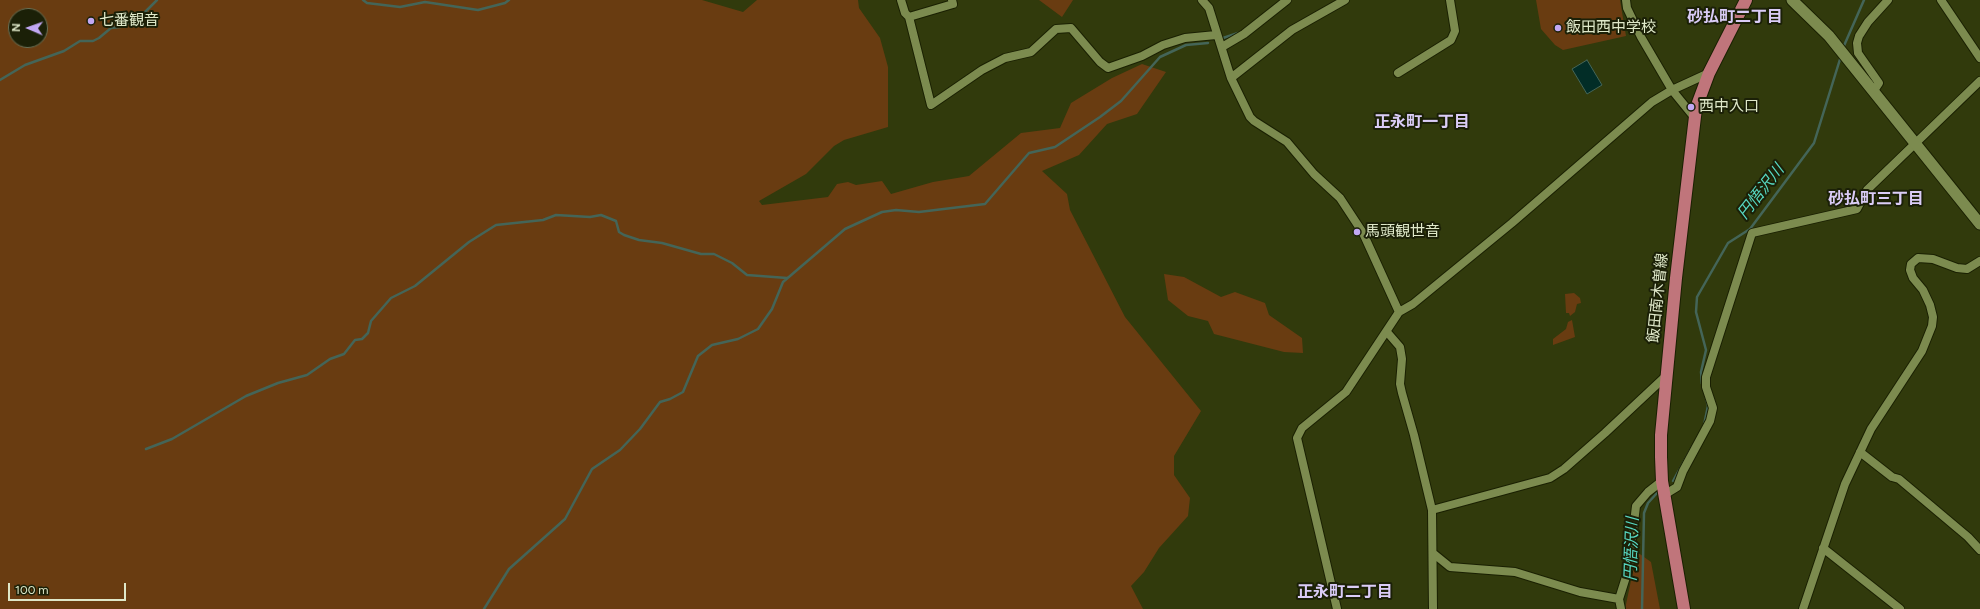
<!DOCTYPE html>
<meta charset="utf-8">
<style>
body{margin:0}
#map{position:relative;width:1980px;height:609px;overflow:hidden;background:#313a0c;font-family:Figtree,sans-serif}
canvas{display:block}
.north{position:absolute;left:8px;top:8px;width:40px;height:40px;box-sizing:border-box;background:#1b2007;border:1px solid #697055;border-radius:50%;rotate:272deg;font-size:11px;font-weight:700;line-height:16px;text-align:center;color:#dfe8c9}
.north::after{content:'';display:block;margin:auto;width:14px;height:18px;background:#c2a8f3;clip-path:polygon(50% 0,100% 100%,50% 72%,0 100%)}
.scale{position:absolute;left:8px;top:583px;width:118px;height:18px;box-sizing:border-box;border:2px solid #dfe8c9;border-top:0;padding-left:5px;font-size:12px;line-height:14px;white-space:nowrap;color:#dfe8c9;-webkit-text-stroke:3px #1b2007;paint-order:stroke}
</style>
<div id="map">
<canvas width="1980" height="609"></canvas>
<div class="north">N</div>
<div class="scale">100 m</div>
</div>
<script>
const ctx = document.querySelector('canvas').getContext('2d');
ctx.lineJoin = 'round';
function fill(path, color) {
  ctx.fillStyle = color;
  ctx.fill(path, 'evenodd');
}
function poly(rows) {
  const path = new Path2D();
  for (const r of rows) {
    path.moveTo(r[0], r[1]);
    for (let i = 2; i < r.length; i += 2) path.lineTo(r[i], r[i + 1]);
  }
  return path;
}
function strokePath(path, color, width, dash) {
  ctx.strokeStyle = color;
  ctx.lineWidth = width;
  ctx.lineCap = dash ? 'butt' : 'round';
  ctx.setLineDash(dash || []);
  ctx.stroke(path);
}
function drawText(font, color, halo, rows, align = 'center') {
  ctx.font = font + ' Figtree,"Noto Sans JP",sans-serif';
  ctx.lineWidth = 4;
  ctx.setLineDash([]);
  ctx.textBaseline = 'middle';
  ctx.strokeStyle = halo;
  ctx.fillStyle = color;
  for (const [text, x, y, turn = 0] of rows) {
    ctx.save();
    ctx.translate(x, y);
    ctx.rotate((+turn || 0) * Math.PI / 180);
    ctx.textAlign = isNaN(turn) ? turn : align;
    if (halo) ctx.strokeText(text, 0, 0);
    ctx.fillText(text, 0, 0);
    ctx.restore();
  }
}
fill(poly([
 [0,0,702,0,743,12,757,0,858,0,859,8,880,38,888,67,888,127,844,140,834,146,806,174,759,201,762,205,828,197,837,184,848,182,856,185,882,181,891,194,933,182,969,176,1021,133,1060,128,1071,103,1112,78,1142,64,1166,72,1137,114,1107,124,1079,155,1042,171,1067,194,1070,210,1125,317,1201,411,1174,456,1174,475,1190,498,1188,516,1159,548,1144,572,1131,586,1143,609,0,609],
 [16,16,40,16,40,40,16,40],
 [1039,0,1073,0,1062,17],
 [1536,0,1620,0,1626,36,1563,50,1555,45,1541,29],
 [1164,274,1184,277,1221,297,1235,292,1265,303,1269,315,1302,338,1303,353,1284,352,1214,334,1208,321,1188,316,1168,300],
 [1574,293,1580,298,1581,303,1577,304,1575,312,1570,316,1569,313,1566,313,1565,294],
 [1572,320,1575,337,1553,345,1553,339,1566,329,1568,322],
 [1637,552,1651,562,1660,609,1625,609]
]), '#693c11');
const water = poly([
 [1587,60,1602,85,1587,94,1572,69,1587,60]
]);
fill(water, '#022d27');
strokePath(water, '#446558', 1);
strokePath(poly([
 [363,0,367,3,400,7,425,2,478,10,505,3,509,0],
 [1223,38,1238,33],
 [1843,48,1864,0],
 [0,80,25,65,64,51,80,41,93,41,99,38,111,28,120,27,139,18,157,0],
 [1702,384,1701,372,1706,350,1696,312,1697,297,1728,243,1750,229,1814,143,1841,56],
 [1704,425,1708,406,1706,398],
 [146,449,172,439,246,396,278,383,307,375,330,359,344,354,355,340,362,339,368,333,371,321,391,298,415,286,469,242,496,225,543,220,556,215,590,217,601,215,616,221,619,232,624,235,639,240,662,243,701,254,714,254,732,263,747,275,787,278],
 [1673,481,1693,445],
 [484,609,509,569,565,519,592,469,620,450,640,429,660,402,670,399,683,392,698,356,712,345,738,339,758,329,772,309,783,282,845,229,882,212,896,210,919,212,985,204,1029,153,1055,147,1100,117,1121,101,1160,57,1186,45,1208,43],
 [1642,609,1644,513,1648,503,1657,493]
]), '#446558', 2.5);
const street = poly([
 [901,0,905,13,909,17,931,105,982,70,1005,58,1031,52,1056,29,1071,28,1100,62,1108,68,1142,56,1163,45,1185,38,1216,35],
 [1202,0,1209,8,1231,78,1250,117,1254,121,1287,142,1314,174,1340,198,1363,233,1399,312],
 [1626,0,1627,8,1641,37,1672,90,1694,117],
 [1941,0,1980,58],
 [909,17,953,4,952,0],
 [1222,47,1244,34,1287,0],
 [1398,73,1451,40,1455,31,1450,0],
 [1231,78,1292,30,1345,0],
 [1873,92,1879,83,1858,53,1857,43,1859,36,1868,22,1888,0],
 [1387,332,1400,347,1402,359,1400,384,1402,393,1414,435,1432,510,1433,609],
 [1860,452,1892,477,1899,479,1968,537,1980,550],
 [1664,495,1677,487,1683,471,1710,421,1713,408,1706,387,1706,377,1752,233,1857,209,1867,190,1980,81],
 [1432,510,1550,478,1564,469,1605,433,1667,375],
 [1823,548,1900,609],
 [1434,554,1450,567,1515,572,1580,592,1619,599],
 [1337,609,1297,438,1302,428,1346,392,1399,312,1413,304,1512,223,1652,102,1672,90,1709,73],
 [1621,609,1619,599,1632,558,1631,548,1636,506,1648,492,1662,481],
 [1803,609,1845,484,1871,429,1922,351,1932,326,1933,317,1930,305,1923,290,1913,278,1910,270,1911,264,1918,258,1933,259,1957,268,1967,269,1980,261]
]);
const secondary = poly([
 [1792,0,1829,36,1980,224]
]);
const primary = poly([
 [1684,609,1662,481,1661,457,1661,435,1676,278,1696,108,1709,73,1746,0]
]);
strokePath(street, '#1a2002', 10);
strokePath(secondary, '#1a2002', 13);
strokePath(primary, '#1a2002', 14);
strokePath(street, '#7c8b4f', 8);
strokePath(secondary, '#7c8b4f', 11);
strokePath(primary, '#c0757b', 12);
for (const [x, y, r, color] of [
 [91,21,4,"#c2a8f3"],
 [1558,28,4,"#c2a8f3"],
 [1691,107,4,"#c2a8f3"],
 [1357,232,4,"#c2a8f3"]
]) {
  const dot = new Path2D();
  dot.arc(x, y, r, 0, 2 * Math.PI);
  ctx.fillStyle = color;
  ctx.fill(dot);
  strokePath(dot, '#1b2007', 1.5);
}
drawText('15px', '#dfe8c9', '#1b2007', [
 ["七番観音",99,21],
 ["飯田西中学校",1566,28],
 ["西中入口",1699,107],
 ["馬頭観世音",1365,232]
], 'left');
drawText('15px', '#dfe8c9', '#1b2007', [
 ["飯田南木曽線",1658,298,-84]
]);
drawText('bold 16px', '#daccf7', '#1b2007', [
 ["砂払町二丁目",1735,17],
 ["正永町一丁目",1422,122],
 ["砂払町三丁目",1876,199],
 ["正永町二丁目",1345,592]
]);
drawText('italic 16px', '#57d8c2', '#1b2007', [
 ["円悟沢川",1761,192,-52],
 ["円悟沢川",1632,549,-88]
]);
</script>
